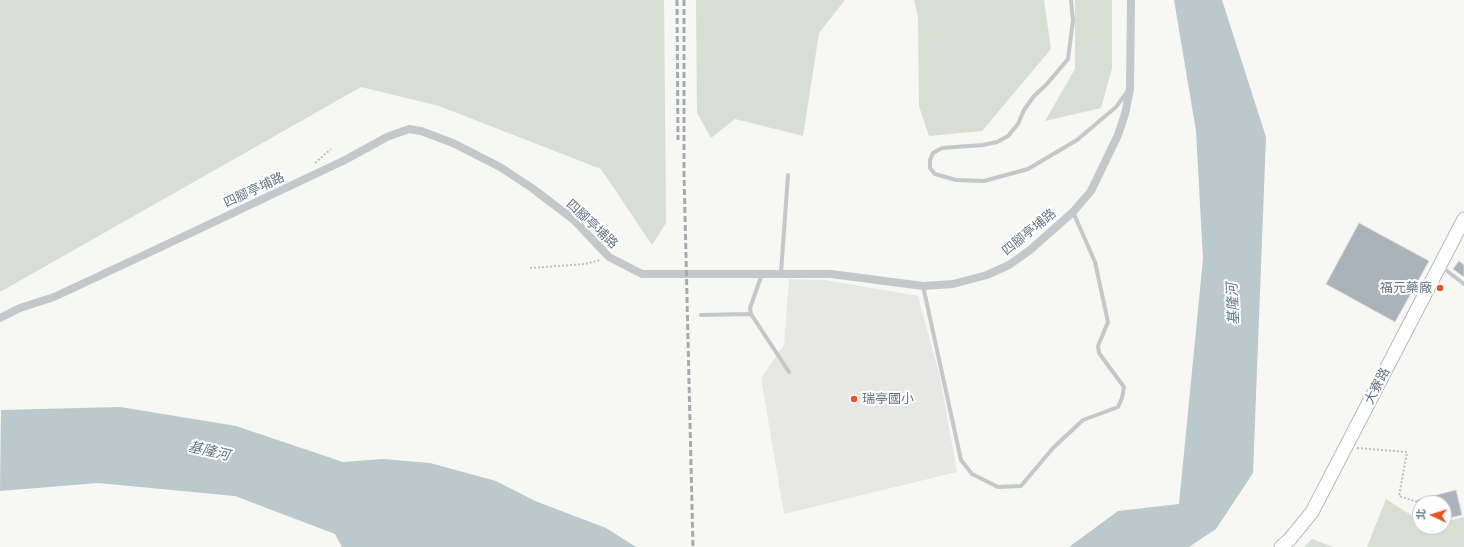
<!DOCTYPE html>
<meta charset="utf-8">
<style>
body{margin:0}
#map{position:relative;width:1464px;height:547px;overflow:hidden;background:#f7f7f3;font-family:Lato,"Noto Sans TC",sans-serif}
canvas{display:block}
.north{position:absolute;left:1412px;top:495px;width:40px;height:40px;box-sizing:border-box;background:#fff;border:1px solid #c1c8cf;border-radius:50%;rotate:274deg;font-size:11px;font-weight:700;line-height:16px;text-align:center;color:#647686}
.north::after{content:'';display:block;margin:auto;width:14px;height:18px;background:#eb531f;clip-path:polygon(50% 0,100% 100%,50% 72%,0 100%)}
</style>
<div id="map">
<canvas width="1464" height="547"></canvas>
<div class="north">北</div>
</div>
<script>
const ctx = document.querySelector('canvas').getContext('2d');
ctx.lineJoin = 'round';
function fill(path, color) {
  ctx.fillStyle = color;
  ctx.fill(path, 'evenodd');
}
function poly(rows) {
  const path = new Path2D();
  for (const r of rows) {
    path.moveTo(r[0], r[1]);
    for (let i = 2; i < r.length; i += 2) path.lineTo(r[i], r[i + 1]);
  }
  return path;
}
function strokePath(path, color, width, dash) {
  ctx.strokeStyle = color;
  ctx.lineWidth = width;
  ctx.lineCap = dash ? 'butt' : 'round';
  ctx.setLineDash(dash || []);
  ctx.stroke(path);
}
function drawText(font, color, halo, rows, align = 'center') {
  ctx.font = font + ' Lato,"Noto Sans TC",sans-serif';
  ctx.lineWidth = 4;
  ctx.setLineDash([]);
  ctx.textBaseline = 'middle';
  ctx.strokeStyle = halo;
  ctx.fillStyle = color;
  for (const [text, x, y, turn = 0] of rows) {
    ctx.save();
    ctx.translate(x, y);
    ctx.rotate((+turn || 0) * Math.PI / 180);
    ctx.textAlign = isNaN(turn) ? turn : align;
    if (halo) ctx.strokeText(text, 0, 0);
    ctx.fillText(text, 0, 0);
    ctx.restore();
  }
}
fill(poly([
 [789,279,825,280,918,296,940,377,957,472,784,514,761,378,784,345]
]), '#e7e8e6');
fill(poly([
 [0,0,664,0,666,223,652,245,601,169,439,106,361,87,0,292],
 [696,0,845,0,819,33,803,136,735,119,711,138,697,113],
 [914,0,1044,0,1051,49,982,131,929,136,919,106,918,17],
 [1075,0,1112,0,1112,68,1101,108,1045,121,1075,69],
 [1386,499,1420,521,1420,527,1444,527,1444,522,1464,517,1464,547,1367,547],
 [1312,539,1333,547,1304,547]
]), '#d7ded4');
fill(poly([
 [1174,0,1222,0,1266,137,1253,473,1216,529,1189,547,1069,547,1118,511,1179,504,1203,259,1196,131],
 [120,407,236,426,343,462,383,459,430,463,496,481,535,501,606,528,636,547,342,547,335,534,235,496,98,483,0,491,1,410]
]), '#bbc8cc');
const building = poly([
 [1359,223,1429,261,1395,322,1326,284,1359,223],
 [1459,261,1464,265,1464,277,1453,269,1459,261],
 [1456,490,1462,515,1444,519,1444,503,1417,503,1417,500,1456,490]
]);
fill(building, '#aab3b9');
strokePath(building, '#d8d8d6', 1);
const primary = poly([
 [1281,547,1290,539,1312,512,1464,219]
]);
strokePath(primary, '#b7bbbf', 15);
strokePath(poly([
 [315,163,331,149],
 [530,268,585,264,600,260],
 [1357,448,1407,452,1399,496,1420,503]
]), '#bdc0c2', 2, [2, 2]);
strokePath(poly([
 [1071,0,1073,20,1068,59,1046,85,1034,96,1024,110,1018,124,1008,136,997,142,983,145,942,148,933,153,930,160,930,168,935,174,956,180,984,181,1028,169,1077,140,1116,107,1127,92],
 [1442,267,1464,284],
 [781,273,788,175],
 [762,274,750,308,751,314,789,372],
 [923,286,961,460,972,474,998,487,1021,486,1053,448,1083,420,1118,407,1122,398,1124,387,1099,353,1098,346,1108,322,1095,262,1073,212],
 [701,315,751,314]
]), '#c4c8cb', 4);
strokePath(poly([
 [0,318,20,308,54,297,159,248,345,160,387,137,409,129,421,131,453,143,500,167,532,188,574,220,609,257,642,274,831,274,923,286,953,284,987,275,1009,265,1030,250,1073,212,1091,191,1118,135,1125,114,1130,89,1131,0]
]), '#c4c8cb', 8);
strokePath(primary, '#fff', 13);
strokePath(poly([
 [677,0,678,140],
 [684,0,684,173,693,547]
]), '#a4aab0', 3, [6, 3]);
for (const [x, y, r, color] of [
 [1440,288,4,"#eb531f"],
 [854,399,4,"#eb531f"]
]) {
  const dot = new Path2D();
  dot.arc(x, y, r, 0, 2 * Math.PI);
  ctx.fillStyle = color;
  ctx.fill(dot);
  strokePath(dot, '#fff', 1.5);
}
drawText('13px', '#647686', '#fff', [
 ["四腳亭埔路",254,190,-25],
 ["四腳亭埔路",592,224,43],
 ["四腳亭埔路",1029,232,-39],
 ["大寮路",1377,386,-63]
]);
drawText('13px', '#647686', '#fff', [
 ["福元藥廠",1432,288],
 ["瑞亭國小",862,399,"left"]
], 'right');
drawText('italic 14px', '#5f7882', '#fff', [
 ["基隆河",1233,304,-93],
 ["基隆河",209,451,13]
]);
</script>
